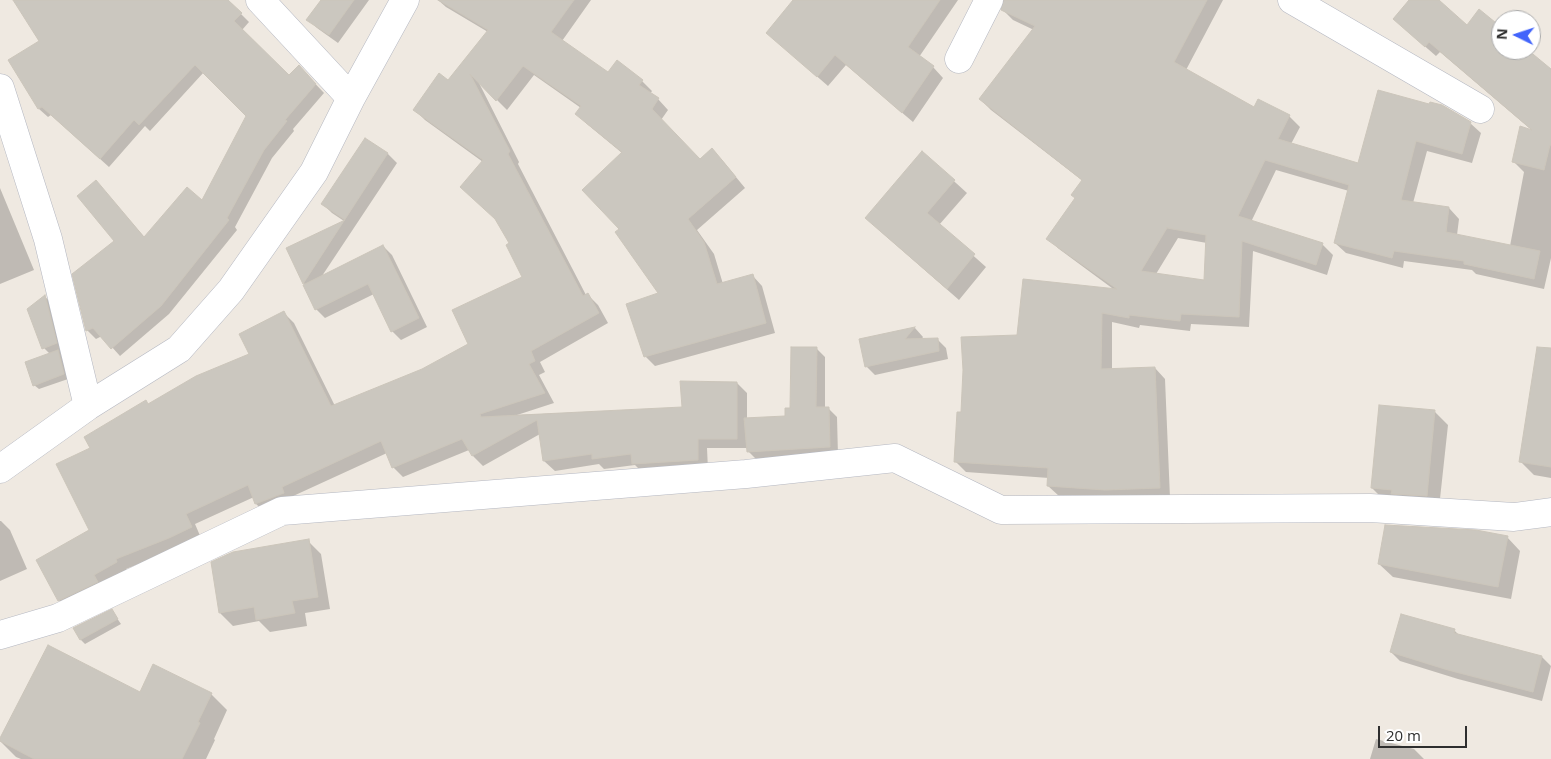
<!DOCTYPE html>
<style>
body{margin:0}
#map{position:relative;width:1551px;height:759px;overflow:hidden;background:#efe9e1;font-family:"Open Sans",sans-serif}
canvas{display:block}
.north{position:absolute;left:1491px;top:10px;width:50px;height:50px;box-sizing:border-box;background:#fff;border:1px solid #ababab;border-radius:50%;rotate:274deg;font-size:14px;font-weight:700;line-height:20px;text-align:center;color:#2e2e2e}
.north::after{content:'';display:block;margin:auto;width:18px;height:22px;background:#4264fb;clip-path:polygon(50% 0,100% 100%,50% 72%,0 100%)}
.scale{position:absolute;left:1378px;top:726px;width:89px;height:22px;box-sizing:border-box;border:2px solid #2e2e2e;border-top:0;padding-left:6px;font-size:15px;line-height:18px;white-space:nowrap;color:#2e2e2e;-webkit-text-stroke:4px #fff;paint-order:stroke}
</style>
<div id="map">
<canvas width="1551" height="759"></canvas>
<div class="north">N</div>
<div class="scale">20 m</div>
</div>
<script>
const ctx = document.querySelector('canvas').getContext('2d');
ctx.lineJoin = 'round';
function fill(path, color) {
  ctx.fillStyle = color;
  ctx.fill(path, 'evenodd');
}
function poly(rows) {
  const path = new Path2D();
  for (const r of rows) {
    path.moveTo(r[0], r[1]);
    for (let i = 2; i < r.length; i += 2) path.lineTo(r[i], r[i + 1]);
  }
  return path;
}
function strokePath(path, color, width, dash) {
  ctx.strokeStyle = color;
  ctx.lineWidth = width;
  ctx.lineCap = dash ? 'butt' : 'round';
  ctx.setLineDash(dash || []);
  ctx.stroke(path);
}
fill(poly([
 [15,0,227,0,249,22,242,30,289,77,307,75,324,93,293,129,294,131,272,158,235,227,237,230,169,314,120,356,102,336,96,339,87,330,116,241,96,182,145,238,202,202,248,115,204,72,150,131,145,126,109,167,51,115,48,117,39,109,10,61,40,42],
 [322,0,369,0,338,43,317,28,308,19],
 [438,0,591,0,562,41,608,74,642,81,652,91,650,94,658,99,668,110,661,120,700,160,722,160,745,188,697,230,714,254,723,284,752,275,762,286,775,333,655,366,645,356,660,294,621,229,622,153,587,124,577,114,581,108,534,75,507,110,478,81,519,162,518,164,586,295,588,295,598,305,608,323,540,362,545,372,539,375,554,403,517,415,683,408,737,383,747,393,747,419,786,417,791,409,816,348,825,357,825,408,828,408,837,417,838,456,757,460,748,451,748,448,707,448,708,470,643,473,635,465,604,469,599,464,555,471,544,461,540,434,483,466,473,456,469,450,403,477,393,467,387,453,291,497,267,514,256,504,254,497,195,524,201,538,179,548,126,569,127,572,69,610,59,600,90,530,91,448,149,405,251,355,284,313,294,323,335,406,422,371,470,345,523,278,483,162,425,120,415,110,449,81,488,32,446,7],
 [794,0,958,0,919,57,933,67,943,78,913,122,846,65,828,86,767,33],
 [1005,0,1223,0,1186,70,1254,109,1289,116,1300,127,1291,144,1359,164,1379,92,1470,123,1481,133,1472,163,1427,151,1413,203,1449,208,1459,219,1457,235,1510,246,1524,172,1513,161,1534,132,1440,52,1436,56,1405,29,1411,0,1437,0,1467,26,1501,29,1501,50,1526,50,1551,71,1551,258,1544,289,1476,274,1472,270,1404,261,1403,268,1346,253,1335,243,1349,191,1276,170,1251,222,1322,244,1333,255,1327,275,1253,251,1249,327,1191,324,1190,331,1140,325,1139,328,1112,322,1112,370,1155,368,1165,379,1170,498,1059,496,1048,486,1049,478,966,472,955,461,962,413,1018,336,1116,291,1059,249,1048,239,1076,198,1083,181,991,110,980,99,1034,30,1013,20,1003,10],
 [1178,238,1207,243,1205,281,1156,274],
 [366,139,388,154,397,163,322,276,383,246,392,255,427,327,401,340,392,331,374,294,325,318,316,309,288,249,344,221,332,213,323,204],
 [923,153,967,193,939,225,986,267,959,300,879,230,867,218],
 [0,188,34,270,0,284],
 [45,297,54,305,65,352,61,354,62,355,68,379,39,389,34,385,50,354,44,348],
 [915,328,923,337,921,340,937,339,946,348,948,359,875,375,866,366,860,340],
 [1551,376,1551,478,1534,475,1521,462],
 [1435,412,1448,425,1439,508,1385,501,1372,488],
 [0,521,1,521,10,530,27,569,0,581],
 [1507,537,1520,551,1511,599,1393,577,1379,564],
 [308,541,321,554,330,609,305,613,307,626,270,632,259,621,233,626,220,613],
 [112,611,121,624,85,644,81,640,75,629],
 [1454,630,1460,636,1542,657,1551,666,1542,701,1458,679,1400,661,1391,652],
 [141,694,211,694,227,710,214,739,215,740,206,759,21,759,16,757,0,741],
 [1376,739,1414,749,1424,759,1370,759]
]), '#0003');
const building = poly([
 [13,0,228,0,242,13,234,21,289,75,299,65,316,84,285,120,287,121,264,150,227,218,229,220,161,306,111,349,93,328,86,331,72,274,114,241,77,196,96,180,144,237,187,187,202,200,246,116,195,65,139,125,134,120,100,159,42,107,38,109,8,60,39,41,13,0],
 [321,0,354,0,329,35,306,20,321,0],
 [438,0,574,0,551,32,608,72,617,60,643,80,639,85,659,98,652,109,700,159,712,148,736,177,688,219,704,242,717,284,753,274,766,323,644,357,626,304,658,293,615,232,619,229,582,190,622,152,575,114,581,106,523,66,496,101,470,74,510,151,508,154,583,296,588,293,599,313,531,351,535,361,529,364,545,393,480,414,481,417,682,407,680,381,737,382,737,439,698,439,698,460,632,464,631,454,592,459,592,454,543,461,537,420,472,456,462,439,392,468,381,441,282,487,284,493,255,504,248,485,186,514,192,527,169,538,116,559,117,562,94,575,98,582,58,601,36,560,89,530,56,464,90,448,84,437,146,400,148,404,196,376,249,354,239,334,284,311,331,406,422,369,468,344,452,310,522,277,506,245,509,243,495,219,460,187,483,160,413,110,439,73,448,80,488,30,438,0],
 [793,0,940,0,908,47,934,66,902,113,835,55,817,77,766,33,793,0],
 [1004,0,1207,0,1174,62,1254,107,1258,99,1290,115,1278,139,1358,163,1378,90,1429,104,1430,102,1442,105,1471,122,1462,154,1416,141,1401,200,1449,207,1446,232,1540,251,1534,279,1464,264,1464,261,1394,251,1392,258,1334,243,1349,185,1265,160,1238,216,1323,243,1316,265,1242,241,1239,317,1181,314,1180,321,1129,315,1129,318,1102,313,1101,369,1155,367,1160,488,1105,490,1047,486,1048,468,954,462,957,412,961,412,963,370,961,337,1017,335,1023,279,1117,289,1046,239,1075,198,1071,195,1082,180,979,99,1035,26,1001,10,1004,0],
 [1167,228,1206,235,1204,280,1141,271,1167,228],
 [1409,0,1439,0,1467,25,1479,9,1501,27,1501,50,1528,50,1551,69,1551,145,1550,145,1544,170,1512,162,1520,126,1532,130,1429,42,1425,47,1393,19,1409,0],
 [365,138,388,153,303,284,286,248,345,220,321,204,365,138],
 [922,151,955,180,927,213,975,254,947,289,865,218,922,151],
 [383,245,419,318,391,332,368,284,315,310,303,285,383,245],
 [45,295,57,343,42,349,27,309,45,295],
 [915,327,905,339,938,338,939,351,865,367,859,339,915,327],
 [791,347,817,347,816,407,829,407,830,447,747,452,744,418,785,416,785,408,790,408,791,347],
 [1537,347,1551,348,1551,467,1519,462,1537,347],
 [58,350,64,374,33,386,25,362,58,350],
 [1379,405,1435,410,1427,496,1391,494,1392,490,1371,488,1379,405],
 [1385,525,1476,530,1508,536,1498,587,1378,564,1385,525],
 [309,539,318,597,292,601,295,613,256,620,254,607,219,613,211,562,233,552,309,539],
 [112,609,118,619,80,640,73,628,112,609],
 [1401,614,1455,629,1454,633,1542,656,1533,692,1448,670,1390,652,1401,614],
 [48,645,140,692,153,664,212,693,198,722,200,723,182,759,34,759,0,741,0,738,48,645]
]);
fill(building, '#cbc7bf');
strokePath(building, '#cbc5ba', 1);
const minor = poly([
 [260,0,351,98],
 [1292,0,1480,109],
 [959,59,989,0],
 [0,88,48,239,88,406],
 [0,469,88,406,179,349,231,290,314,172,351,98,405,0],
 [0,635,58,618,282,511,746,474,895,458,1001,510,1370,508,1514,517,1551,512]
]);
strokePath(minor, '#b4b7c1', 29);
strokePath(minor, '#fff', 28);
</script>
